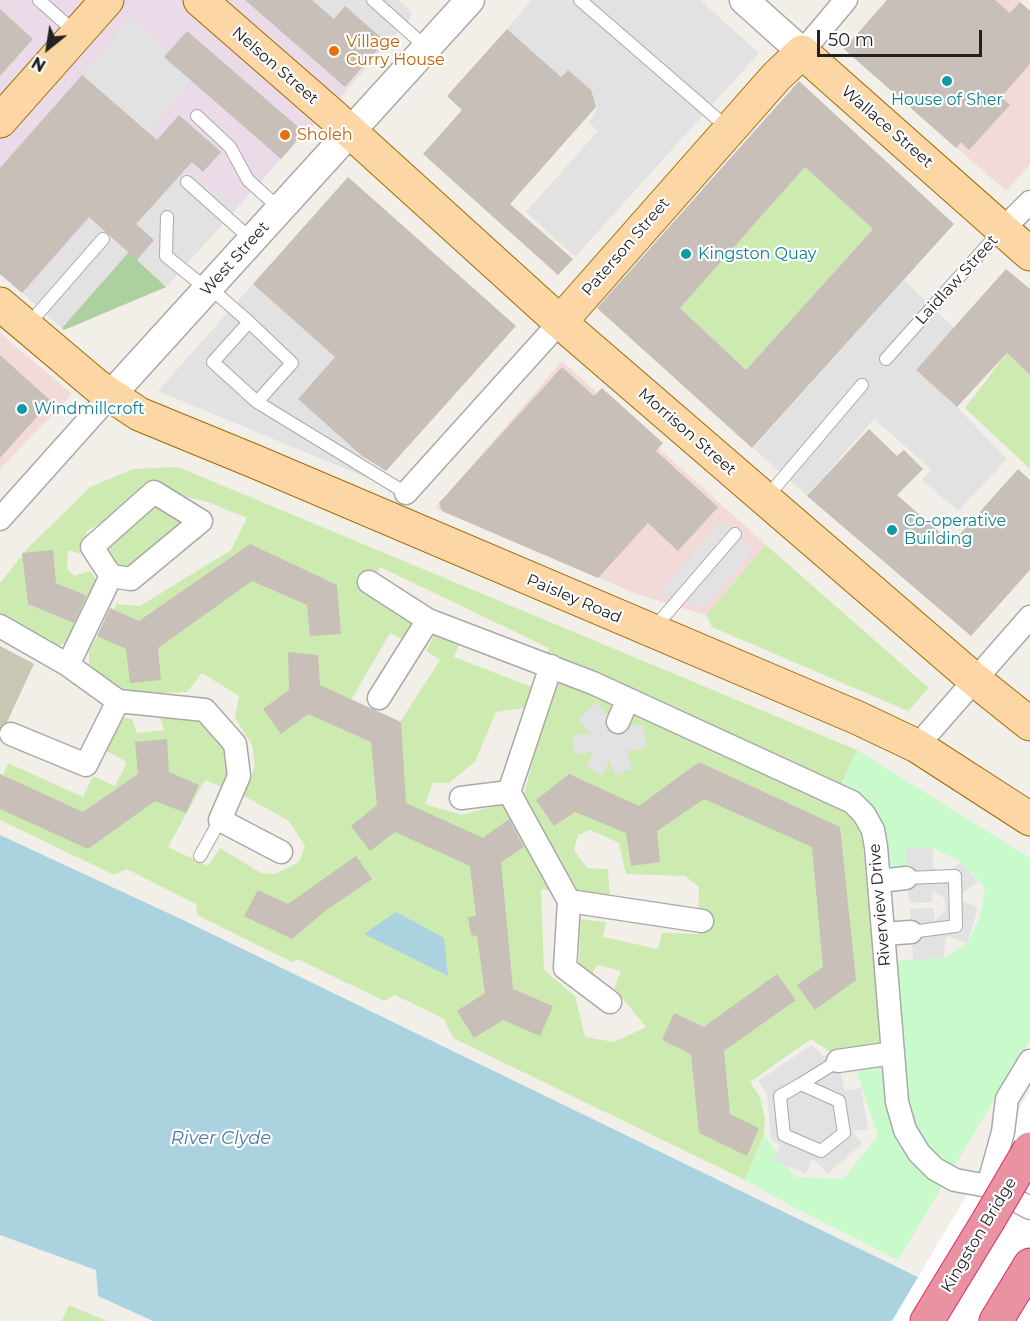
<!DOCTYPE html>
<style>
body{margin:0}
#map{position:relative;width:1030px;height:1321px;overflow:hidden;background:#f2efe9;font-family:Montserrat,sans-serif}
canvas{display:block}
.north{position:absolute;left:18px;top:18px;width:60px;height:60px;-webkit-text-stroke:4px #fff;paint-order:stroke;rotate:210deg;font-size:16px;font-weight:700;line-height:24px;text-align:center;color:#222}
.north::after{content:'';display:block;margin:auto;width:21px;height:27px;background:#222;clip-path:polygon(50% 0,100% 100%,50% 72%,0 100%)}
.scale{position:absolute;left:817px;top:30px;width:165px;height:27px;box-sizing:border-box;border:3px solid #222;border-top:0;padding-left:8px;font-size:18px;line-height:21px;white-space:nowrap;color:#222;-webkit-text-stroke:4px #fff;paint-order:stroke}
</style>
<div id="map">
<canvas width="1030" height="1321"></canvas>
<div class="north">N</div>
<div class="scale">50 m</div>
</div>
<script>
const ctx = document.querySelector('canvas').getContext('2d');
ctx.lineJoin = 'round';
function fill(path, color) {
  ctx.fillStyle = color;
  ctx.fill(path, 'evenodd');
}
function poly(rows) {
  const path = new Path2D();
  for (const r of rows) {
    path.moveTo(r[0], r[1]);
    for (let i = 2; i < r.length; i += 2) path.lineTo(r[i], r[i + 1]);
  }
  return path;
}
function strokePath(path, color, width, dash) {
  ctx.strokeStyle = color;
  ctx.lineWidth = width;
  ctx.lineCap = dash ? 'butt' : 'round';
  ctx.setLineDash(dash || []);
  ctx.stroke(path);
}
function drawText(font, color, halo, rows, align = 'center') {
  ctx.font = font + ' Montserrat,sans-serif';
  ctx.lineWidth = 4.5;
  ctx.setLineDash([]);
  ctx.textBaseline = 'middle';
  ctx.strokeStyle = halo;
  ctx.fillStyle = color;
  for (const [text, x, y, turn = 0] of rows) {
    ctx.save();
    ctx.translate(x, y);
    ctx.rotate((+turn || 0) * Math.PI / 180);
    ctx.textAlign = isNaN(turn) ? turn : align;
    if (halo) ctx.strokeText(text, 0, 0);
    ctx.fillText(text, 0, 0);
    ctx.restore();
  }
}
fill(poly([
 [887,0,1018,0,1030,11,1030,165,1006,191,844,49],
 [0,333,72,394,0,469],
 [562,361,766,545,706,615,639,595,435,508]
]), '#f2dad9');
fill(poly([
 [0,0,394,0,412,16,336,102,281,159,166,287,64,330,0,273]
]), '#ebdbe8');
fill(poly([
 [0,646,34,664,0,737]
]), '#c7c7b4');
fill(poly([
 [805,167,873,229,746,370,680,308],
 [1007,353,1030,375,1030,469,965,408],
 [178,467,857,750,833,803,846,808,861,825,882,1046,830,1052,811,1039,750,1082,760,1097,765,1119,764,1135,745,1180,453,1038,444,1019,395,995,384,1001,298,959,292,962,197,915,196,904,127,869,114,875,0,820,0,782,8,763,83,797,93,776,115,786,127,762,106,751,122,717,132,719,137,733,164,730,159,715,190,717,210,727,226,750,229,775,222,787,205,780,168,847,208,866,220,848,261,873,275,874,299,862,305,846,289,821,244,796,255,766,252,745,235,718,239,696,202,673,187,692,128,695,89,667,89,650,117,604,140,606,231,550,247,518,208,502,165,492,194,539,121,585,96,548,116,533,105,520,87,531,79,554,68,550,67,569,74,576,90,571,106,592,69,641,53,649,0,619,0,583,28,548,90,487,133,469],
 [380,567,549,648,532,687,454,657,459,644,435,634,426,651,440,660,398,725,351,700,390,633,407,641,420,623,368,591],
 [526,708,545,715,522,802,495,806,461,815,425,804,433,783,449,783,475,762,496,712],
 [590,830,619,843,626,874,685,876,699,887,698,934,662,933,658,949,603,937,606,922,580,919,579,968,592,974,597,965,621,971,614,988,646,1027,614,1042,585,1037,575,996,544,970,541,889,610,902,608,869,587,868,574,850,578,835],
 [766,545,929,688,908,711,712,627,706,615],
 [69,1305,107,1321,62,1321]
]), '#cdebb0');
fill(poly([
 [129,252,166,287,64,330,62,328]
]), '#add19e');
fill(poly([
 [857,750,1030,858,1030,1040,898,1260,791,1206,745,1180,764,1135,795,1177,843,1179,878,1136,854,1064,897,1059,890,961,944,958,967,943,979,919,985,888,961,862,933,848,905,848,906,866,885,870,873,813,837,794]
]), '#c8facc');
fill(poly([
 [312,0,398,0,412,12,385,41,345,6,334,19],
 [531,0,700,0,759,53,575,257,526,212,598,131,589,123,597,109,590,90,568,70,561,77,507,29],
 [131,18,169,52,164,57,192,81,148,132,82,75],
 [187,167,235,210,166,287,137,260,154,240,136,224],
 [91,219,128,252,62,327,24,294],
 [904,280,954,328,916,370,957,407,1007,459,958,511,922,480,931,469,874,419,807,496,753,448],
 [253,284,335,357,298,399,383,475,377,482,158,391],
 [721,521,754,549,705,607,658,595],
 [596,702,610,719,625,726,643,725,647,748,627,751,632,769,615,775,609,760,603,775,586,767,593,752,574,754,573,734,592,734,578,720],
 [905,847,933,848,933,867,945,874,961,862,978,882,962,893,963,901,978,908,967,943,948,936,945,939,944,958,913,960,910,909,933,908,935,921,946,910,944,898,933,890,932,902,909,903],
 [812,1045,823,1056,836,1054,845,1091,861,1088,868,1129,852,1131,862,1144,827,1174,816,1161,811,1160,806,1174,774,1160,780,1145,771,1140,767,1094,758,1081]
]), '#e2e2e2');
fill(poly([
 [0,835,183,920,924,1280,999,1321,153,1321,98,1296,96,1270,0,1235],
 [396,912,444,938,448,976,364,934]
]), '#aad3df');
fill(poly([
 [1030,1091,1030,1321,892,1321,955,1215]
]), '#fff');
fill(poly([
 [245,0,312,0,334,19,345,6,385,41,345,87],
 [887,0,995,0,1010,13,1020,2,1030,11,1030,64,1001,97,1010,105,969,150,961,142,956,148,844,49],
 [0,9,33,39,0,76],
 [507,29,561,77,568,70,591,90,596,107,510,204,573,259,558,275,423,154,462,110,447,96],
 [187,31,304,132,281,159,164,57],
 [82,75,157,140,179,115,221,152,203,172,192,162,136,224,154,240,137,260,89,217,22,293,0,274,0,168],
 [799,81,954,224,752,448,597,308],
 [805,167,873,229,746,370,680,308],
 [348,177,516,326,386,471,362,456,298,399,335,357,253,284],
 [1006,269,1030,289,1030,375,1007,353,957,407,916,370],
 [0,355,51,401,0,458],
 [562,367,594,396,602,388,663,443,656,451,718,507,678,551,648,523,598,578,442,511,439,503],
 [869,429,897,456,904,450,923,469,897,495,952,543,1018,469,1030,480,1030,570,971,636,807,496],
 [250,544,337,585,341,634,310,636,307,605,252,581,158,648,161,680,130,683,126,649,97,636,110,608,139,621],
 [53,550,56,583,85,595,86,597,74,623,28,604,22,553],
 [288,652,318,655,320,685,401,722,406,803,483,838,509,819,524,847,501,862,513,989,553,1006,540,1036,503,1020,474,1038,457,1011,485,993,477,936,471,935,468,917,476,916,470,866,395,832,370,851,351,826,377,805,371,742,308,714,281,734,263,709,289,690],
 [167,739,169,772,199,785,186,813,155,801,88,849,0,809,0,774,83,812,138,774,135,742],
 [699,762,840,827,856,980,815,1010,797,985,823,967,812,847,704,799,657,831,660,862,631,866,626,833,575,812,554,826,536,800,569,774,639,806],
 [356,856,372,879,325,911,292,939,244,916,258,890,288,904],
 [777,974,796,1000,724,1051,730,1114,759,1128,747,1156,699,1133,691,1054,662,1040,674,1013,704,1027]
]), '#c7bfb8');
const service = poly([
 [39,0,76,33],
 [373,0,427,48],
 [580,0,729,129],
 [197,116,230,147,248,180,280,209],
 [187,182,252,240],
 [167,217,166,256,207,289],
 [209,287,249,322,292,363,257,402,213,362,249,322],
 [27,326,103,239],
 [886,359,1001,230],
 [257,402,406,493],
 [766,498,862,385],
 [654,628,735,534],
 [200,856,220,820],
 [906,878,955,876,956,926,911,932],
 [801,1084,839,1101,844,1133,821,1151,784,1135,780,1096,801,1084,838,1061]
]);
const minor = poly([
 [802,52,846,0],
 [1003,229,1030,202],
 [406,493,560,322],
 [0,519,110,396],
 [369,582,428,620,593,683,852,802,864,814,873,830,876,847,897,1102,905,1130,919,1153,935,1169,955,1180,988,1186,1030,1208],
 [0,626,68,665,118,701,205,710,235,744,239,776,220,820,281,852],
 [68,665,111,576,92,547,154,492,201,521,131,579,111,576],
 [551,666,509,792,569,901,565,968,610,1002],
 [379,698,428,620],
 [618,722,628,699],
 [11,734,86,765,118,701],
 [917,746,1030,617],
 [461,798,509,792],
 [879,881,906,878],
 [569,901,702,921],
 [884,934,911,932],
 [838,1061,893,1053],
 [988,1186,1003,1132,1007,1099,1030,1061]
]);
const tertiary = poly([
 [744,0,802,52],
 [110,396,470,0]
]);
const primary = poly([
 [200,0,333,116,560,322,975,680,1030,724],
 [0,121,107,0],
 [0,304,97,386,139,414,256,462,858,718,917,746,1030,819],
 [560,322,776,77,802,52,1030,254]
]);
const motorway = poly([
 [927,1321,988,1221],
 [996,1321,1030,1265]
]);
strokePath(service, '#a9a9a9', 14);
strokePath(minor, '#a9a9a9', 25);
strokePath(tertiary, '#a9a9a9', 31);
strokePath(primary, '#a06b00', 35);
strokePath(motorway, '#dc2a67', 35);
strokePath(service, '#fff', 12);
strokePath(minor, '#fff', 22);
strokePath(tertiary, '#fff', 28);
strokePath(primary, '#fcd6a4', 33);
strokePath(motorway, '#e892a2', 33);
const motorwayBridge = poly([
 [988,1221,1030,1149]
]);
strokePath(motorwayBridge, '#dc2a67', 35, []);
strokePath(motorwayBridge, '#e892a2', 33);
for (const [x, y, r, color] of [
 [334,51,6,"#e8710a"],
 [947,81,6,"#0f9aa8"],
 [285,135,6,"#e8710a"],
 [686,254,6,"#0f9aa8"],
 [22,409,6,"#0f9aa8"],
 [892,530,6,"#0f9aa8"]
]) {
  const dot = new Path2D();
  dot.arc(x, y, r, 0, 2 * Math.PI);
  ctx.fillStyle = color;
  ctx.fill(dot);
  strokePath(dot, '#fff', 2);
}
drawText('16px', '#c56008', '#fff', [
 ["Village",346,42],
 ["Curry House",346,60],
 ["Sholeh",297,135]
], 'left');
drawText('16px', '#222', '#fff', [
 ["Nelson Street",275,66,41],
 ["Wallace Street",887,127,41],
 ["Paterson Street",626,247,-49],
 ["West Street",235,259,-48],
 ["Laidlaw Street",957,280,-48],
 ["Morrison Street",687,432,41],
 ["Paisley Road",574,599,23],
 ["Riverview Drive",880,905,-95],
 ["Kingston Bridge",979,1235,-59]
]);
drawText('16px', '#0d838f', '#fff', [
 ["House of Sher",947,100,"center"],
 ["Kingston Quay",698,254],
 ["Windmillcroft",34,409],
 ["Co-operative",904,521],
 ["Building",904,539]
], 'left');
drawText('italic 18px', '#4a7aab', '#fff', [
 ["River Clyde",221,1139]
]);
</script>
